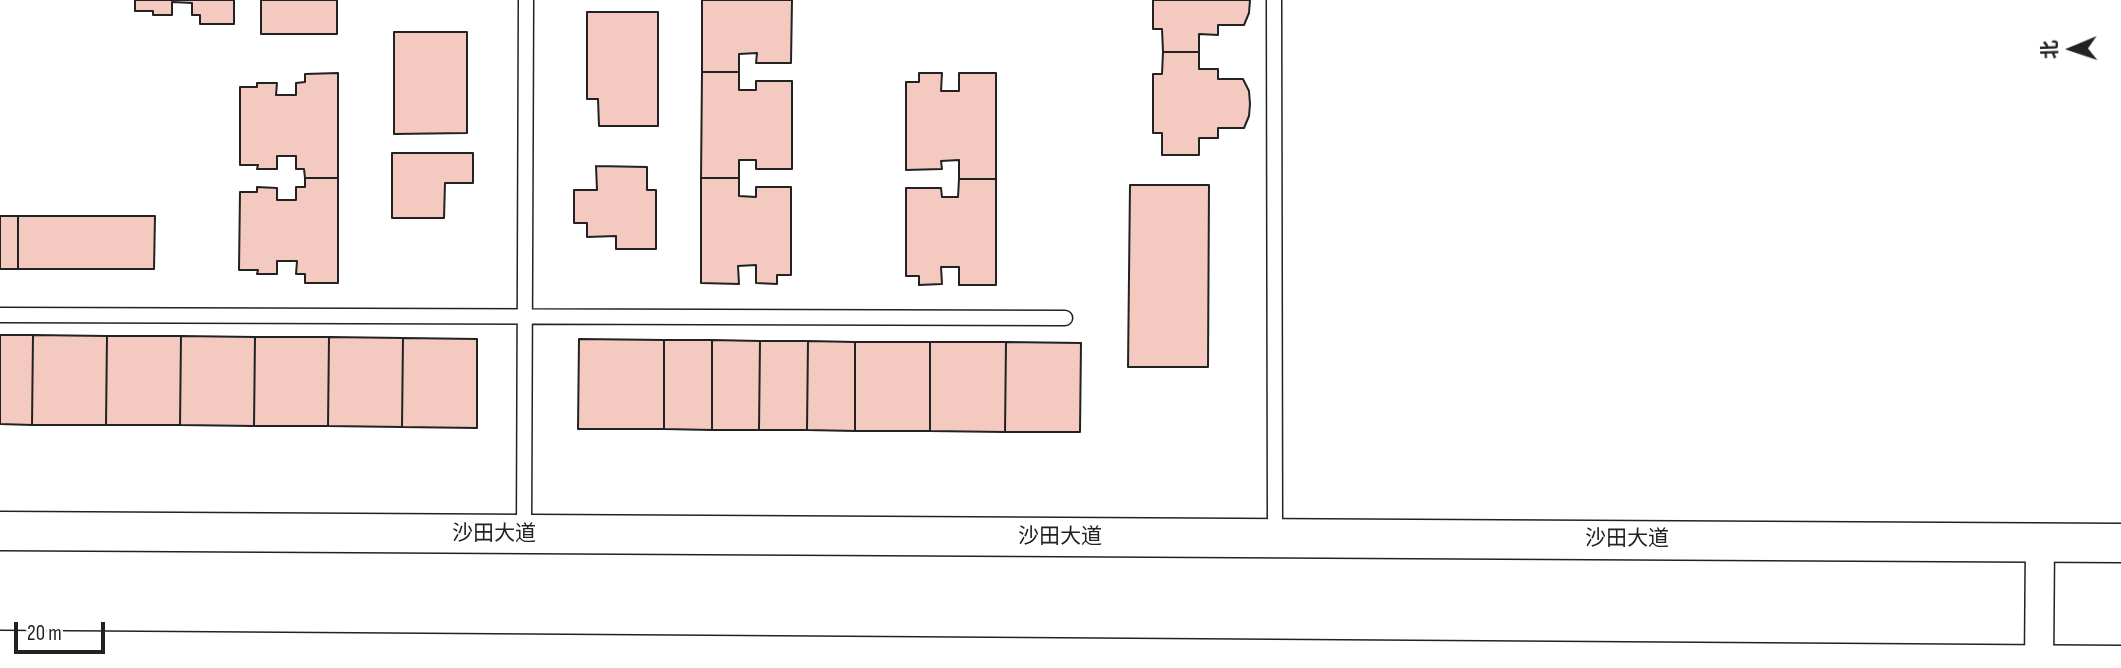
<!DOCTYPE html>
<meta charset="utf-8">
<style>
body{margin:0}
#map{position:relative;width:2121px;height:668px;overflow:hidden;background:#fff;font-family:"Sofia Sans Condensed","Noto Sans SC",sans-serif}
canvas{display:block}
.north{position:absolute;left:2037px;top:14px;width:70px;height:70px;-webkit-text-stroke:5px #fff;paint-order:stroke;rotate:268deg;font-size:19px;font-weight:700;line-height:28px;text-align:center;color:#222}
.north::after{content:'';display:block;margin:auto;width:24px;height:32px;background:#222;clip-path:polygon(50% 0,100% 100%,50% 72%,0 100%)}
.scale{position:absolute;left:14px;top:622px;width:91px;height:32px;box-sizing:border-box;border:4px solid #222;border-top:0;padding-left:9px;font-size:21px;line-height:24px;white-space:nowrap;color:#222;-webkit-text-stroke:5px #fff;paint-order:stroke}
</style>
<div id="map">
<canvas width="2121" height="668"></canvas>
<div class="north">北</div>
<div class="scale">20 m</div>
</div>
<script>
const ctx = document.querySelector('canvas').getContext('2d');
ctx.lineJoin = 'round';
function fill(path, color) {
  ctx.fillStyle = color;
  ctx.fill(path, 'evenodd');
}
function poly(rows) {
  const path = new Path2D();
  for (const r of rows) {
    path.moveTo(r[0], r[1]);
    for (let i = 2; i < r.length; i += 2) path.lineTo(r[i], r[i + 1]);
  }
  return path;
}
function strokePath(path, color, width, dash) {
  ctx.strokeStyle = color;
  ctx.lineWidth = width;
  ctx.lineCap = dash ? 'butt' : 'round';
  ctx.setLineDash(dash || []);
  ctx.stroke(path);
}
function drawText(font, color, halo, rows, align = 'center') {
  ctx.font = font + ' "Sofia Sans Condensed","Noto Sans SC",sans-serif';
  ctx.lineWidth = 5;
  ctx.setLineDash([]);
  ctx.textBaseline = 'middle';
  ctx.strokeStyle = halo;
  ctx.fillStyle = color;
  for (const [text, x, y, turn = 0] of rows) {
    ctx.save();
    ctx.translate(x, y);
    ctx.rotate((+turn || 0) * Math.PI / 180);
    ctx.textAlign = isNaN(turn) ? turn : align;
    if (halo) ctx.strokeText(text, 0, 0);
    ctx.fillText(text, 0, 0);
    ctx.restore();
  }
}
const building = poly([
 [135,0,234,0,234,24,200,24,200,15,192,15,192,3,172,2,172,15,153,15,153,11,135,11,135,0],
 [261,0,337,0,337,34,261,34,261,0],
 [702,0,792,0,791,63,756,63,757,53,739,54,739,72,702,72,702,0],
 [1153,0,1250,0,1249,13,1244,25,1218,25,1218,35,1199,34,1199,52,1163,52,1162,29,1153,29,1153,0],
 [587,12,658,12,658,126,599,126,598,99,587,99,587,12],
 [394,32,467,32,467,133,394,134,394,32],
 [1163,52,1199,52,1199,69,1218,69,1218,79,1243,79,1249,91,1250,104,1249,116,1244,128,1218,128,1218,138,1199,138,1199,155,1162,155,1162,133,1153,133,1153,74,1162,74,1163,52],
 [702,72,739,72,739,90,756,90,756,81,792,81,792,169,756,169,756,160,739,160,739,178,701,178,702,72],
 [338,73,338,178,305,178,304,169,296,169,296,156,277,156,277,169,257,169,258,165,240,165,240,87,257,87,257,83,277,83,276,95,296,95,296,83,305,82,305,74,338,73],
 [919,73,942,73,941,91,959,91,959,73,996,73,996,179,959,179,959,160,941,161,942,169,906,170,906,82,919,82,919,73],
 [392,153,473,153,473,183,445,183,444,218,392,218,392,153],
 [596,166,647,167,647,190,656,190,656,249,616,249,616,236,587,237,587,223,574,223,574,190,597,190,596,166],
 [305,178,338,178,338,283,305,283,305,274,296,274,297,261,277,261,277,274,257,274,258,270,239,270,240,192,257,192,257,187,277,188,277,200,296,200,296,187,305,187,305,178],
 [701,178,739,178,739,196,756,197,756,187,791,187,791,275,777,275,777,284,756,283,756,265,738,266,739,284,701,283,701,178],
 [959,179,996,179,996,285,959,285,959,267,941,267,942,284,919,285,919,276,906,276,906,188,941,188,942,197,958,197,959,179],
 [1130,185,1209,185,1208,367,1128,367,1130,185],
 [0,216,18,216,18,269,0,269,0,216],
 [18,216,155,216,154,269,18,269,18,216],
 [0,335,33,335,32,425,0,424,0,335],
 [33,335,107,336,106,425,32,425,33,335],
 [107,336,181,336,180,425,106,425,107,336],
 [181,336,255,337,254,426,180,425,181,336],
 [255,337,329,337,328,426,254,426,255,337],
 [329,337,403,338,402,427,328,426,329,337],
 [403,338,477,339,477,428,402,427,403,338],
 [579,339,664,340,664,429,578,429,579,339],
 [664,340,712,340,712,430,664,429,664,340],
 [712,340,760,341,759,430,712,430,712,340],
 [760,341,808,341,807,430,759,430,760,341],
 [808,341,855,342,855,431,807,430,808,341],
 [855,342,930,342,930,431,855,431,855,342],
 [930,342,1006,342,1005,432,930,431,930,342],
 [1006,342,1081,343,1080,432,1005,432,1006,342]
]);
fill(building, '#f3c9c0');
strokePath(building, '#222', 2);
const service = poly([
 [1274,0,1275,537],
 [0,315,1065,318],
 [524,534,526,0]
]);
const minor = poly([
 [2039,668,2040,542]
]);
const primary = poly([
 [0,531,2121,543],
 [0,650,2121,665]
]);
strokePath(service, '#222', 17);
strokePath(minor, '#222', 31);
strokePath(primary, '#222', 41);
strokePath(service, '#fff', 14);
strokePath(minor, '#fff', 28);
strokePath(primary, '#fff', 38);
drawText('21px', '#222', '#fff', [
 ["沙田大道",494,535],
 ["沙田大道",1060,538],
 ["沙田大道",1627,540]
]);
</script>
